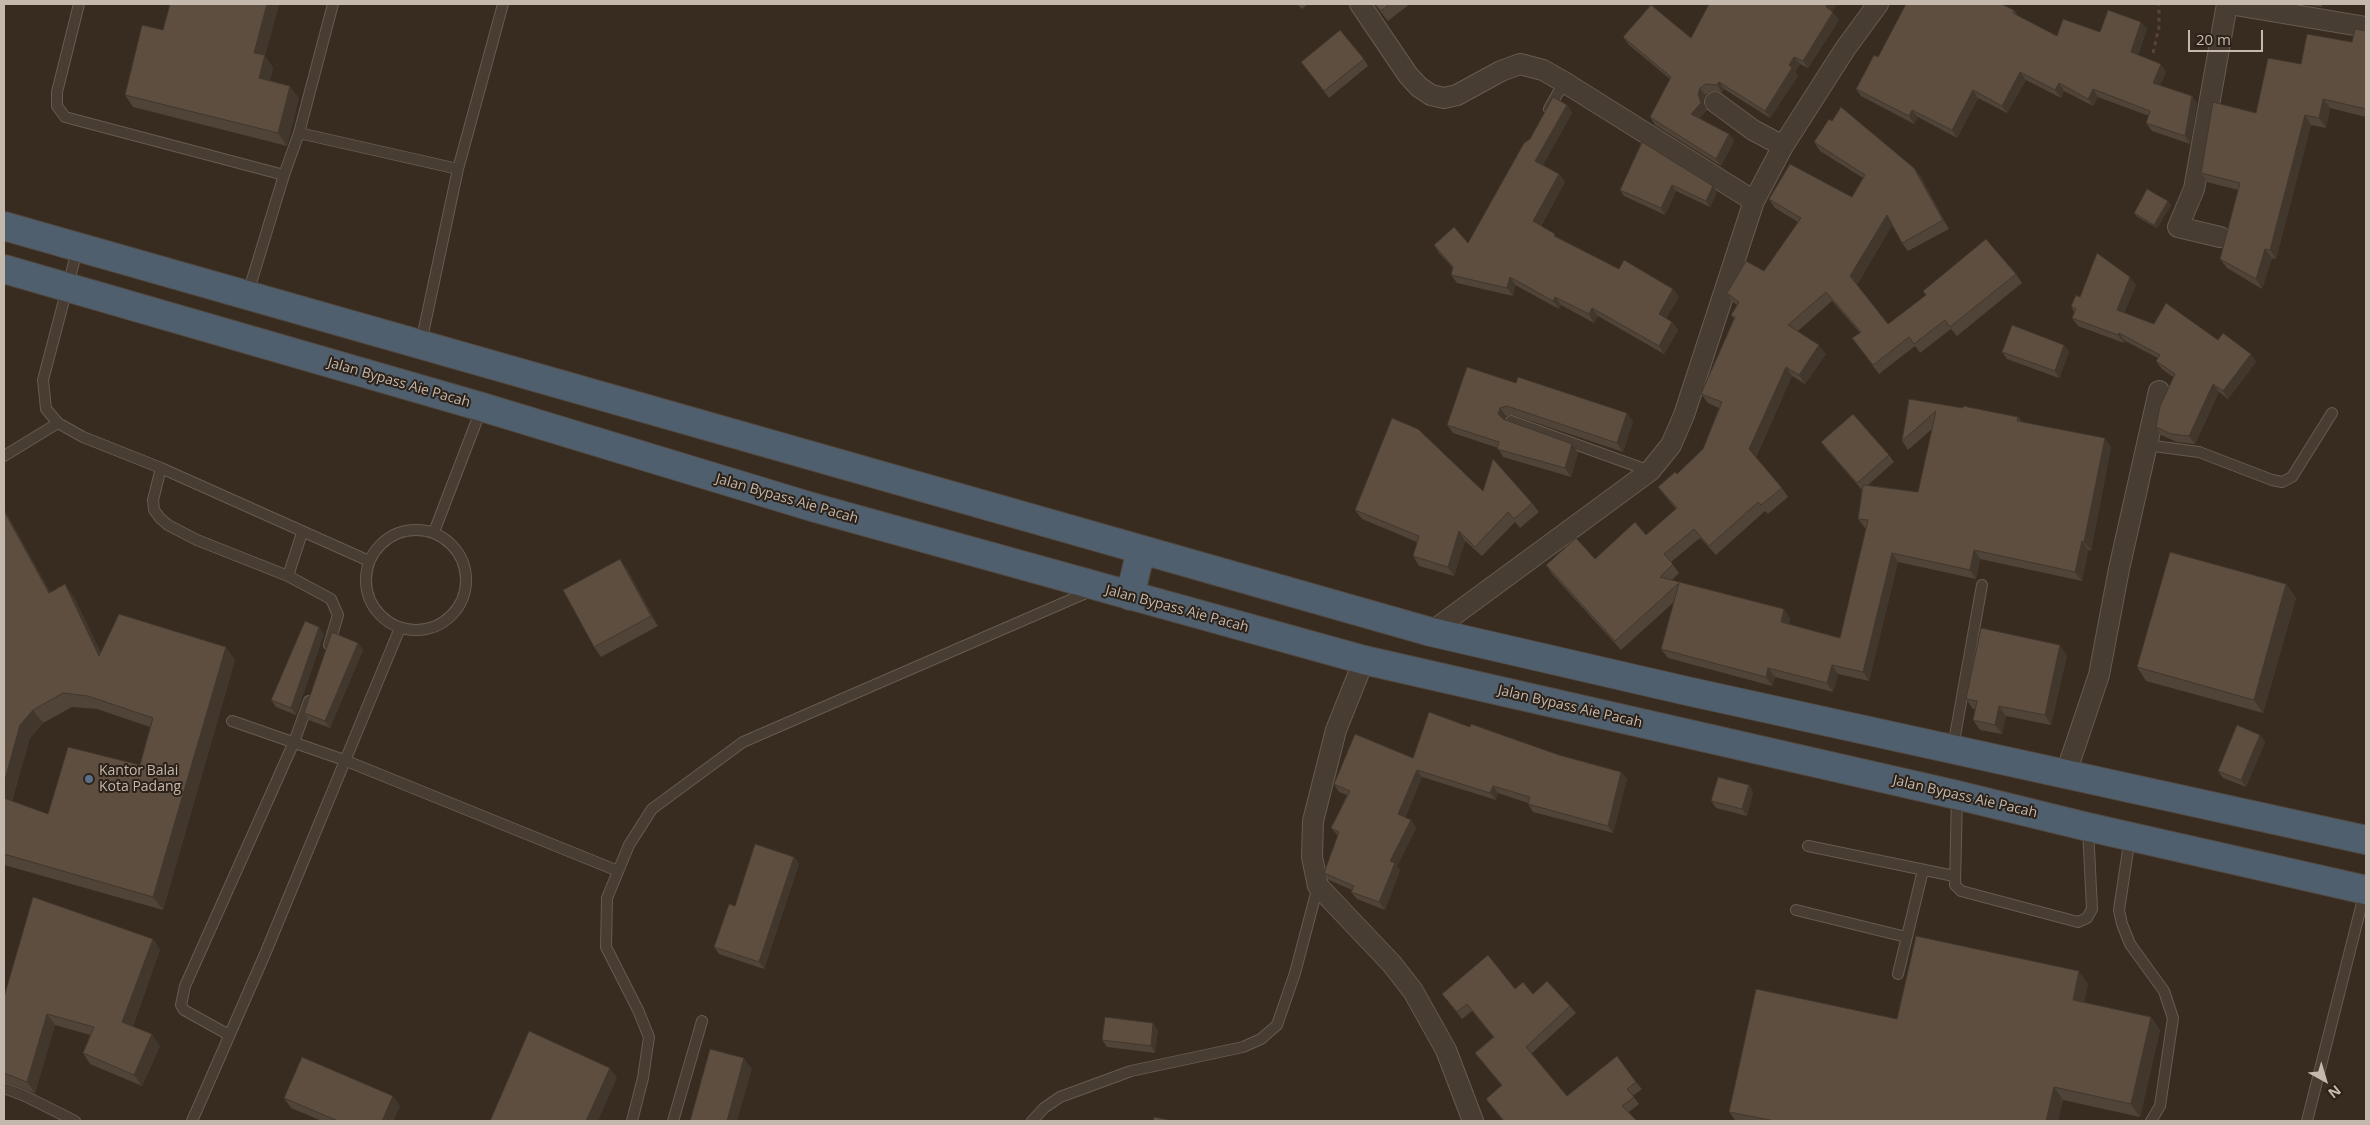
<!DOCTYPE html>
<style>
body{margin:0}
#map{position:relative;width:2370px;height:1125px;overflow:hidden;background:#382b20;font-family:"Open Sans",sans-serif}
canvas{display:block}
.frame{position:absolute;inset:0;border:5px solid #c5b9ad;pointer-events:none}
.north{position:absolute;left:2300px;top:1055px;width:50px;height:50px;-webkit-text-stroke:4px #2c2219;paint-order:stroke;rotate:141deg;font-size:14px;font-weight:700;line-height:20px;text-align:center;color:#c5b9ad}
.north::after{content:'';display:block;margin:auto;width:18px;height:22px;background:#c5b9ad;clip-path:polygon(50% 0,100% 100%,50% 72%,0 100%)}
.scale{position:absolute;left:2188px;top:30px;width:75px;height:22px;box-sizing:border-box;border:2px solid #c5b9ad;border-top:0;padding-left:6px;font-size:15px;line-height:18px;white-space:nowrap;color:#c5b9ad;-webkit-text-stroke:4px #2c2219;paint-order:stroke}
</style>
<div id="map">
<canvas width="2370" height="1125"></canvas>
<div class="frame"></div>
<div class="north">N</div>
<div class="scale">20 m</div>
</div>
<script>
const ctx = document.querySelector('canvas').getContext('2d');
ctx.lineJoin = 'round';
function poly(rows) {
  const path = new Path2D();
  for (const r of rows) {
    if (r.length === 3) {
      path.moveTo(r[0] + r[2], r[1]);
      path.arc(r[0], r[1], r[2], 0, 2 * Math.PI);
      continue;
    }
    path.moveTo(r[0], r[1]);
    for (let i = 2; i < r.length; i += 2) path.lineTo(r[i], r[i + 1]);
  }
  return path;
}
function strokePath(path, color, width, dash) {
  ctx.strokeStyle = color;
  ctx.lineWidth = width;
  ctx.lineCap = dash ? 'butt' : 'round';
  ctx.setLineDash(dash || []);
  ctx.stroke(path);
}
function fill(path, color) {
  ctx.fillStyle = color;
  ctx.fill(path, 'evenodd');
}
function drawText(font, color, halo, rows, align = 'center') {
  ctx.font = font + ' "Open Sans",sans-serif';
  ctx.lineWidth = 4;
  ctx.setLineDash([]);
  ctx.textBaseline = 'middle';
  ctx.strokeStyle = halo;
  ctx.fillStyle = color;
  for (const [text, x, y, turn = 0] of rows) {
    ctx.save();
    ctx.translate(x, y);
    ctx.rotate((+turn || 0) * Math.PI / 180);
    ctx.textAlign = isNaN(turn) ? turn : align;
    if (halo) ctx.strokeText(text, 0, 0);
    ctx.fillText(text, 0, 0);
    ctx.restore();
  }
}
const lane = poly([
 [79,4,57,92,57,106,65,117,284,175,299,133,333,4],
 [1549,109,1564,82],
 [299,133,458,169],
 [78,247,43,380,46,409,58,423,83,437,161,468,369,561],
 [248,293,284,175],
 [421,343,458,169,503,4],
 [1511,421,1650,471],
 [2146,445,2199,452,2272,480,2282,482,2292,477,2332,413],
 [4,456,58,423],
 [161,468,153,500,154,510,160,518,168,525,197,540,288,576,331,599,338,615,329,645],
 [416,580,50],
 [434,532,482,407],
 [288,576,302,533],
 [232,721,344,760,618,871],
 [1953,747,1982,585],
 [1957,796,1955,885,1961,891,2078,922,2087,918,2092,909,2088,828],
 [2130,837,2119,910,2122,924,2130,944,2164,991,2173,1018,2160,1106,2151,1121],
 [1808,846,1954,876],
 [1796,910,1906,937],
 [1898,974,1923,870],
 [229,1035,184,1010,181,1005,185,986,294,742,309,701],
 [4,1088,25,1096,75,1121],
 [192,1121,265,954,400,628],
 [632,1121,643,1078,649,1037,638,1010,606,947,607,898,629,845,652,809,743,742,1093,590],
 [673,1121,702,1021],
 [1032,1121,1044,1108,1060,1097,1131,1071,1243,1047,1261,1039,1277,1025,1295,973,1318,886],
 [2307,1121,2365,891]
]);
const street = poly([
 [1360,4,1408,75,1419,87,1431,95,1444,98,1457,95,1501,71,1520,64,1543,70,1564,82,1754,201],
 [2229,4,2366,27],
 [1715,102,1753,130,1783,146],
 [2220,237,2178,227,2194,189,2227,4],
 [1431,632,1650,471,1671,445,1684,415,1754,201,1783,146,1845,49,1878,4],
 [1364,660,1336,730,1313,821,1312,857,1318,886,1392,964,1413,991,1446,1050,1473,1121],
 [2066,773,2099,675,2119,569,2159,391]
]);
const highway = poly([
 [4,226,1431,632,1687,691,2366,840],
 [4,269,482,407,812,507,1364,660,1957,795,2088,827,2366,890],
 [1130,596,1141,550]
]);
strokePath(lane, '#665b51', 12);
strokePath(street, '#665b51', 22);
strokePath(highway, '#52483e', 30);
strokePath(poly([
 [2153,53,2159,27,2159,4]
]), '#584242', 3, [4, 4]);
strokePath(lane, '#483d33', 10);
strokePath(street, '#483d33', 20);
strokePath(highway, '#505f6e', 28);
fill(poly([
 [170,4,279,4,265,56,273,68,270,80,299,98,287,146,133,107,125,95,163,30],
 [1297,4,1308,4,1302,9],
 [1374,4,1410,4,1388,21],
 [2299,4,2322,4,2322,7],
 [2014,10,2018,16,2057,36,2100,32,2147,29,2138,55,2166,72,2160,85,2192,96,2197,103,2190,144,2152,131,2146,123,2149,116,2098,97,2093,106,2064,91,2061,98,2026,80,2007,113,1978,98,1957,138,1918,117,1914,124,1861,96,1856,89,1878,57],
 [1832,12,1839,20,1808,68,1800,64,1795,72,1798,76,1770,118,1724,89,1722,92,1711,91,1705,95,1703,101,1707,110,1699,118,1729,134,1734,141,1721,166,1655,125,1650,117,1670,79,1629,45,1623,37,1691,38],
 [2366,30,2366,117,2330,108,2326,128,2311,125,2276,259,2272,258,2262,289,2227,268,2220,259,2238,190,2207,182,2201,173,2301,64,2352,42],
 [1364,59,1368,66,1329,98,1301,62],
 [1567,105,1572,113,1543,165,1559,174,1565,182,1541,226,1557,237,1619,269,1673,289,1679,297,1666,318,1672,322,1678,330,1664,354,1598,316,1594,323,1561,305,1559,309,1515,285,1513,296,1457,283,1451,275,1453,268,1439,253,1434,245,1468,243,1530,139],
 [1642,142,1717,192,1710,207,1676,191,1665,215,1624,196,1620,190],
 [1814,142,1914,168,1921,177,1949,229,1908,251,1902,243,1892,225,1857,285,1888,324,2016,274,2022,283,1957,336,1951,329,1920,353,1915,346,1879,374,1852,338,1860,333,1832,301,1798,331,1826,354,1805,384,1792,376,1756,457,1782,488,1788,497,1768,514,1765,511,1716,555,1700,538,1671,562,1679,573,1672,580,1790,618,1789,624,1840,638,1867,528,1865,528,1858,519,1862,490,1826,449,1821,442,1889,455,1894,462,1868,485,1918,492,1932,429,1908,450,1902,441,1909,399,2018,417,2021,421,2111,447,2091,551,2088,550,2082,581,1980,559,1976,579,1898,562,1869,681,1838,674,1833,692,1775,677,1772,686,1668,658,1661,649,1674,602,1621,650,1552,574,1546,565,1595,559,1646,535,1676,509,1665,496,1658,487,1677,474,1703,449,1719,408,1708,403,1701,394,1734,319,1731,315,1737,305,1733,302,1727,293,1764,271,1798,222,1775,208,1769,199,1852,197,1863,178,1820,151],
 [2168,201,2171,205,2157,228,2137,217,2134,213],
 [2136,285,2124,313,2154,324,2218,340,2251,354,2256,362,2228,399,2219,392,2195,444,2177,442,2161,435,2156,427,2173,377,2162,369,2156,361,2158,358,2125,341,2124,343,2078,326,2072,318,2074,312,2071,306,2080,297],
 [2064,345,2069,352,2059,378,2007,359,2002,352],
 [1467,367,1633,421,1623,452,1513,415,1506,416,1505,420,1572,444,1578,453,1571,477,1503,457,1498,448,1453,433,1447,425],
 [1483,491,1532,503,1539,512,1520,528,1515,522,1482,556,1465,541,1454,576,1419,566,1413,556,1417,542,1362,519,1355,510],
 [4,509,8,516,50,592,74,597,101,653,235,660,163,910,4,865],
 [72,707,97,709,150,727,140,765,48,814,12,801,30,738,43,723],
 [627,569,658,626,601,657,594,647],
 [2286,584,2296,598,2263,713,2146,681,2137,667],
 [324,634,296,715,276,707,271,700],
 [358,643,363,650,330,728,309,720,304,713],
 [2067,655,2051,725,2006,716,2002,734,1980,730,1973,720,1975,709,1973,709,1966,699],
 [1470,727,1559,755,1621,772,1627,779,1613,833,1533,812,1528,804,1528,803,1498,793,1496,800,1422,777,1405,818,1411,820,1416,828,1397,866,1400,870,1385,910,1357,899,1351,892,1352,890,1329,880,1324,873,1338,836,1331,828,1347,795,1339,792,1334,784,1413,758],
 [2260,735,2265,742,2246,787,2223,778,2218,771],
 [1749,785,1753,792,1747,816,1716,808,1711,801],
 [794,857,799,864,764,969,719,954,714,947],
 [153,939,160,950,133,1026,160,1046,142,1086,90,1064,83,1053,90,1035,55,1025,35,1093,6,1082,4,1082,4,997],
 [2088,984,2084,1002,2151,1017,2160,1030,2140,1117,2063,1100,2058,1121,1736,1121,1729,1112,1897,1019],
 [1515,989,1570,1006,1576,1013,1531,1054,1567,1096,1636,1082,1642,1089,1633,1096,1639,1104,1629,1112,1637,1121,1503,1121,1486,1099,1502,1086,1475,1053,1493,1037,1472,1011,1462,1019,1442,994],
 [1158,1030,1155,1053,1107,1047,1102,1040],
 [284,1098,400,1106,393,1121,322,1121,291,1108]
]), '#504337');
fill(poly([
 [267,4,279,4,265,56,273,68,267,90,259,78,254,53],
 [1827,4,1837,4,1831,15,1826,7],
 [1833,12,1839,20,1808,68,1803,61],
 [2141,22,2147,29,2136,60,2131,52],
 [1794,57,1800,64,1795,72,1798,76,1770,118,1765,111,1789,65],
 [2161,64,2166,72,2158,91,2153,83],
 [2020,72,2026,80,2007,113,2002,106],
 [1719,82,1724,89,1722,92,1717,85],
 [2059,83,2064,91,2061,98,2055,90],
 [290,86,299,98,287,146,278,133],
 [1700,88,1705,95,1703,101,1707,110,1697,122,1691,114],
 [2093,89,2098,97,2093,106,2088,99],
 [1973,90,1978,98,1957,138,1952,130],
 [2192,96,2197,103,2190,144,2185,136],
 [2323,99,2330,108,2326,128,2319,118],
 [1567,105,1572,113,1541,169,1535,161],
 [1912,110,1918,117,1914,124,1909,116],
 [2305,115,2311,125,2276,259,2270,250],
 [1729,134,1734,141,1721,166,1716,159],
 [1914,168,1921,177,1949,229,1943,220],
 [1559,174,1565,182,1538,230,1533,221],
 [1672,185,1676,191,1665,215,1661,208],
 [1713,186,1717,192,1710,207,1706,201],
 [2168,201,2171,205,2157,228,2154,225],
 [1887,215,1893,224,1857,285,1850,276],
 [2265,249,2272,258,2262,289,2256,279],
 [1510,277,1515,285,1513,296,1507,288],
 [2130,277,2136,285,2122,318,2117,310],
 [1673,289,1679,297,1664,322,1659,314],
 [1555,297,1561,305,1559,309,1553,301],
 [1592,308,1598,316,1594,323,1589,314],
 [1672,322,1678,330,1664,354,1659,346],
 [2119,333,2125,341,2124,343,2118,335],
 [1819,345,1826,354,1805,384,1799,375],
 [2064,345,2069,352,2059,378,2055,371],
 [2251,354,2256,362,2228,399,2223,391],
 [1786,367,1792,376,1755,458,1749,449],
 [2213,384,2219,392,2195,444,2189,436],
 [1500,408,1506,416,1504,423,1498,414],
 [1627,413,1633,421,1623,452,1617,443],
 [2105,438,2111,447,2091,551,2084,542],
 [1572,444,1578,453,1571,477,1565,468],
 [4,509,8,516,58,606,49,593,4,511],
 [1459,531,1465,541,1454,576,1448,567],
 [2082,541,2088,550,2082,581,2075,572],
 [1974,550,1980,559,1976,579,1970,570],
 [1892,553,1898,562,1869,681,1863,672],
 [620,559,627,569,658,626,651,616],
 [65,584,74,597,109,670,99,656],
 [2286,584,2296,598,2263,713,2254,700],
 [1784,609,1790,618,1787,631,1781,622],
 [319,627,324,634,296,715,291,708],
 [358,643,363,650,330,728,325,721],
 [2060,645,2067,655,2051,725,2045,715],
 [226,647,235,660,163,910,153,897],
 [1832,665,1838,674,1833,692,1827,683],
 [1768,668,1775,677,1772,686,1766,677],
 [1999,706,2006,716,2002,734,1995,725],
 [33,710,43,723,30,738,9,810,4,802,4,783,20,725],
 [2260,735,2265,742,2246,787,2241,780],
 [1417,770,1422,777,1403,822,1398,814],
 [1621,772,1627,779,1613,833,1608,826],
 [1749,785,1753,792,1747,816,1742,809],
 [1493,786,1498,793,1496,800,1490,793],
 [1411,820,1416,828,1397,866,1400,870,1385,910,1379,902,1390,861],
 [794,857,799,864,764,969,759,962],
 [153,939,160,950,130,1033,122,1022],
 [2079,971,2088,984,2082,1013,2073,1000],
 [47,1014,55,1025,35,1093,27,1082],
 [2151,1017,2160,1030,2140,1117,2131,1104],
 [1153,1023,1158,1030,1155,1053,1151,1046],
 [152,1034,160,1046,142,1086,134,1075],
 [744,1058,752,1069,737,1121,727,1121],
 [610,1068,617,1078,598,1121,586,1121],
 [2054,1087,2063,1100,2058,1121,2046,1121],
 [393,1096,400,1106,393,1121,382,1121]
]), '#41372d');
const building = poly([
 [170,4,267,4,254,53,265,55,259,78,290,86,278,133,125,95,142,25,163,30,170,4],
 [1375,4,1390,4,1381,11,1375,4],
 [1709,4,1827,4,1826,7,1833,12,1803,61,1794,57,1789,65,1792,68,1765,111,1719,82,1717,85,1706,84,1700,88,1698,94,1701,103,1691,114,1729,134,1716,159,1650,117,1671,77,1623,37,1651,5,1691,38,1709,4],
 [1906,4,2001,4,2014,10,2013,13,2057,36,2063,19,2100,32,2108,10,2141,22,2131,52,2161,64,2153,83,2192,96,2185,136,2146,123,2150,111,2093,89,2088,99,2059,83,2055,90,2020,72,2002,106,1973,90,1952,130,1912,110,1909,116,1856,89,1874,55,1878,57,1906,4],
 [2355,29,2366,31,2366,30,2366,109,2323,99,2319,118,2305,115,2270,250,2265,249,2256,279,2220,259,2240,183,2201,173,2213,102,2256,113,2268,58,2301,64,2307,34,2352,42,2355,29],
 [1340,30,1364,59,1324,91,1301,62,1340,30],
 [1553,97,1567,105,1535,161,1559,174,1533,221,1555,234,1554,236,1619,269,1624,260,1673,289,1659,314,1672,322,1659,346,1592,308,1589,314,1555,297,1553,301,1510,277,1507,288,1451,275,1453,267,1434,245,1454,227,1468,243,1524,143,1530,139,1553,97],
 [1841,107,1914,168,1943,220,1902,243,1887,215,1850,276,1888,324,1926,295,1923,291,1986,239,2016,274,1950,327,1945,320,1914,344,1909,337,1873,365,1852,338,1861,332,1826,292,1788,325,1819,345,1799,375,1786,367,1749,449,1782,488,1761,505,1758,502,1709,546,1694,529,1664,554,1673,564,1660,577,1784,609,1781,622,1840,638,1868,520,1858,519,1863,485,1918,492,1936,411,1902,441,1909,399,1963,408,1963,406,2018,417,2017,421,2105,438,2084,542,2082,541,2075,572,1974,550,1970,570,1892,553,1863,672,1832,665,1827,683,1768,668,1766,677,1661,649,1679,583,1615,641,1546,565,1576,538,1595,559,1635,522,1646,535,1677,508,1658,487,1675,472,1677,474,1703,449,1722,402,1701,394,1735,317,1731,315,1739,302,1727,293,1746,261,1764,271,1801,218,1769,199,1790,164,1852,197,1865,175,1814,142,1829,119,1832,121,1841,107],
 [1642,142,1713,186,1706,201,1672,185,1661,208,1620,190,1642,142],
 [2147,189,2168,201,2154,225,2134,213,2147,189],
 [2097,253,2130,277,2117,310,2154,324,2166,303,2218,340,2223,333,2251,354,2223,391,2213,384,2189,436,2171,434,2156,427,2160,406,2175,374,2156,361,2160,355,2119,333,2118,335,2072,318,2076,309,2071,306,2076,295,2080,297,2097,253],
 [2012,325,2064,345,2055,371,2002,352,2012,325],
 [1467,367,1516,383,1518,377,1627,413,1617,443,1507,406,1500,408,1498,414,1503,419,1572,444,1565,468,1497,449,1499,442,1447,425,1467,367],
 [1853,414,1889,455,1857,483,1821,442,1853,414],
 [1392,418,1418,429,1483,491,1493,459,1532,503,1514,519,1508,512,1475,547,1459,531,1448,567,1413,556,1419,536,1355,510,1392,418],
 [4,511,49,593,65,584,99,656,119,614,226,647,153,897,4,854,4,798,48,814,68,747,140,765,153,718,88,696,63,693,33,710,20,725,4,783,4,511],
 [2170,552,2286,584,2254,700,2137,667,2170,552],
 [620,559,651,616,594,647,563,590,620,559],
 [305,621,319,627,291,708,271,700,305,621],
 [1981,628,2060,645,2045,715,1999,706,1995,725,1973,720,1977,701,1966,699,1981,628],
 [332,632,358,643,325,721,304,713,332,632],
 [1429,712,1470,727,1471,724,1559,755,1621,772,1608,826,1528,804,1530,797,1493,786,1490,793,1417,770,1398,814,1411,820,1390,861,1395,863,1379,902,1351,892,1354,886,1324,873,1339,832,1331,828,1350,791,1334,784,1355,734,1413,758,1429,712],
 [2237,725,2260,735,2241,780,2218,771,2237,725],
 [1718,777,1749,785,1742,809,1711,801,1718,777],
 [755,844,794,857,759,962,714,947,729,904,735,906,755,844],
 [33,897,153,939,122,1022,152,1034,134,1075,83,1053,94,1027,47,1014,27,1082,4,1073,4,997,33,897],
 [1916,936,2079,971,2073,1000,2151,1017,2131,1104,2054,1087,2046,1121,1775,1121,1729,1112,1756,989,1897,1019,1916,936],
 [1488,955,1515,989,1523,982,1533,994,1547,981,1570,1006,1526,1047,1567,1096,1617,1056,1636,1082,1627,1089,1634,1097,1622,1106,1637,1121,1504,1121,1486,1099,1502,1085,1475,1053,1494,1037,1467,1004,1457,1012,1442,994,1488,955],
 [1105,1017,1153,1023,1151,1046,1102,1040,1105,1017],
 [529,1031,610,1068,586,1121,490,1121,529,1031],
 [710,1049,744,1058,727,1121,690,1121,710,1049],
 [302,1057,393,1096,382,1121,338,1121,284,1098,302,1057],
 [1154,1117,1174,1121,1153,1121,1154,1117]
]);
fill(building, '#5d4e40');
strokePath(building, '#41372d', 1);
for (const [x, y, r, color] of [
 [89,779,5,"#5c6f8a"]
]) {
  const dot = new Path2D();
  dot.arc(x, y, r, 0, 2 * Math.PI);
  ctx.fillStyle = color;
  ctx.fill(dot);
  strokePath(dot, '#2c2219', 2);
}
drawText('14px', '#c5b9ad', '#2c2219', [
 ["Jalan Bypass Aie Pacah",399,383,16],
 ["Jalan Bypass Aie Pacah",787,499,16],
 ["Jalan Bypass Aie Pacah",1177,609,15],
 ["Jalan Bypass Aie Pacah",1570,707,13],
 ["Jalan Bypass Aie Pacah",1965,797,13]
]);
drawText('14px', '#c5b9ad', '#2c2219', [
 ["Kantor Balai",99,771],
 ["Kota Padang",99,787]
], 'left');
</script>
